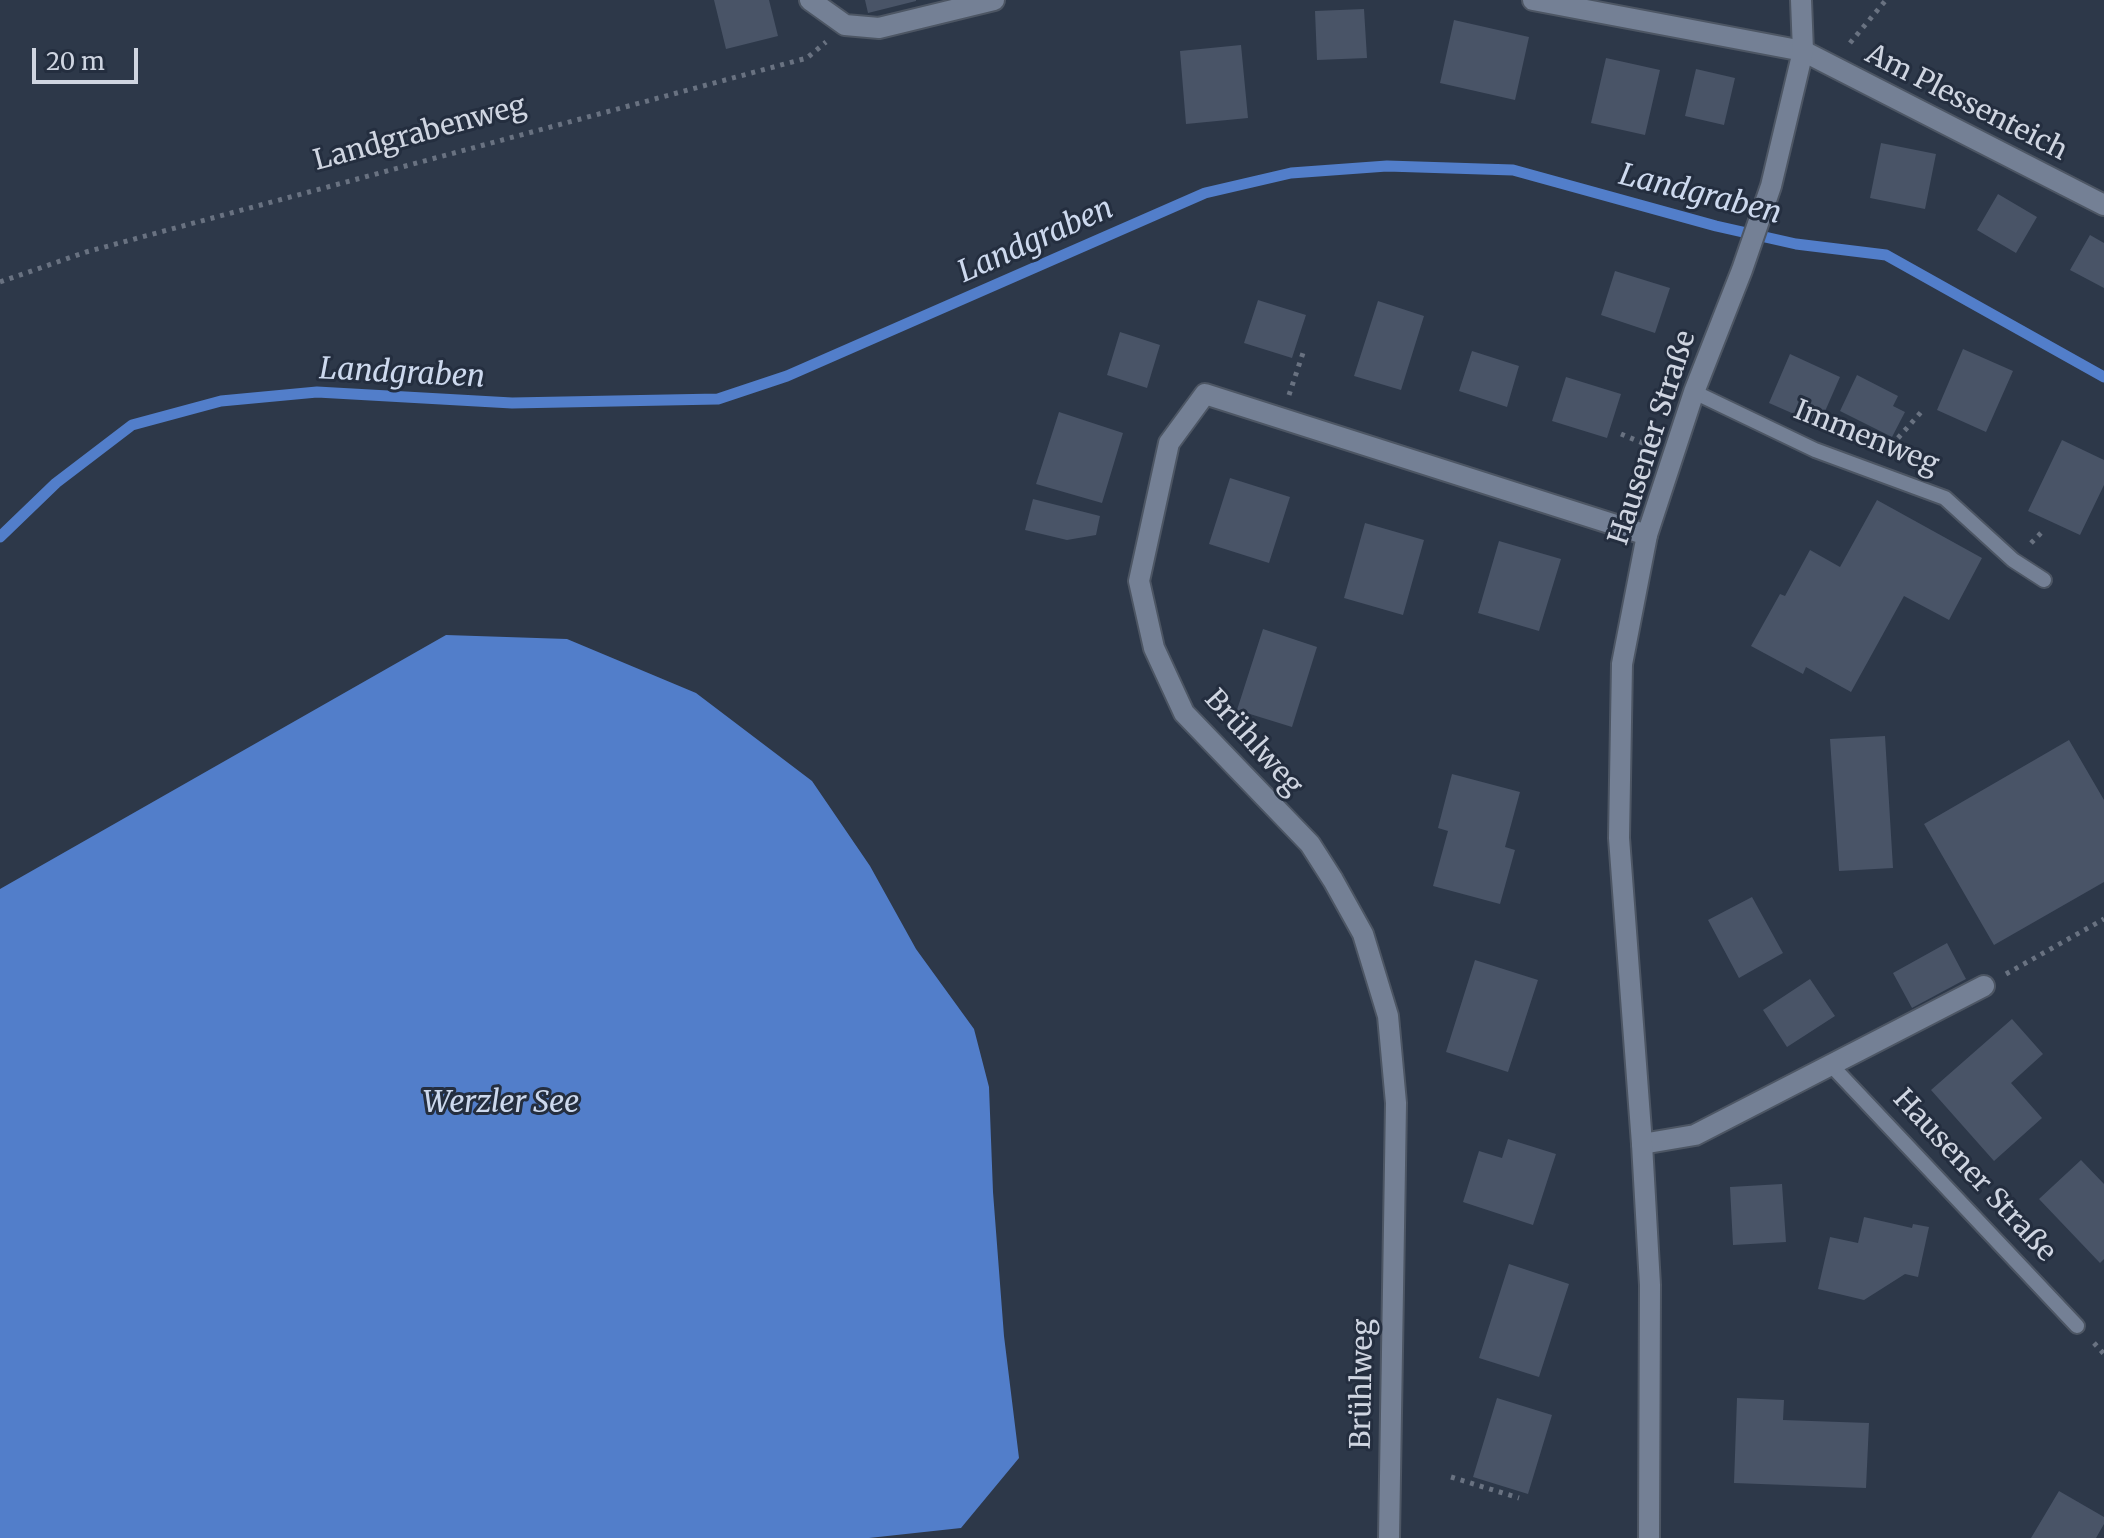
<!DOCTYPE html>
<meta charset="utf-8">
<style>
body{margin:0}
#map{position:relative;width:2104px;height:1538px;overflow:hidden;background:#2d3849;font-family:Merriweather,serif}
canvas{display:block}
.scale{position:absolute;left:32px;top:48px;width:106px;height:36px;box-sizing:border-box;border:4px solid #cfd5e1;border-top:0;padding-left:10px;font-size:24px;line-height:28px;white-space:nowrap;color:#cfd5e1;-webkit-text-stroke:6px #242e3f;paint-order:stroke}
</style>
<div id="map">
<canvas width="2104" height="1538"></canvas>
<div class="scale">20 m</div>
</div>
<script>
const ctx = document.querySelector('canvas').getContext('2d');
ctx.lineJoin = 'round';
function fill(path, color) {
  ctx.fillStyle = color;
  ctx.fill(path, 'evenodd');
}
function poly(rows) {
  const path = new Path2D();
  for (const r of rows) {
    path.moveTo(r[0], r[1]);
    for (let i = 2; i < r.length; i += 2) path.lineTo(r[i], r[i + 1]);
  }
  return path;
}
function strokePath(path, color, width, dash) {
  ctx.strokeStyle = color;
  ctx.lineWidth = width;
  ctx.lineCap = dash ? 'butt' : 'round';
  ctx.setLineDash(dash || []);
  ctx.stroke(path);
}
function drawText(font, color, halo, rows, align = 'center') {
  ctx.font = font + ' Merriweather,serif';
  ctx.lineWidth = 6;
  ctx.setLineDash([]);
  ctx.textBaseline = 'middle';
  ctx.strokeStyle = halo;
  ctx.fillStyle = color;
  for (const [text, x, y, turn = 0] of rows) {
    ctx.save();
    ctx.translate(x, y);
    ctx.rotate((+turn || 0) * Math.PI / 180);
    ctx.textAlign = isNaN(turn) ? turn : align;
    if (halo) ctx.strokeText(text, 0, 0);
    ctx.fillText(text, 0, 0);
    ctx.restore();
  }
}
fill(poly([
 [446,635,567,639,696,693,812,781,870,866,916,949,974,1029,989,1087,993,1192,1004,1336,1019,1458,961,1528,869,1538,0,1538,0,889]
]), '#527eca');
strokePath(poly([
 [0,537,56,483,132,425,221,401,317,392,512,403,718,399,787,376,1205,193,1291,173,1387,166,1513,170,1716,226,1796,244,1886,255,2104,377]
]), '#527eca', 11);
fill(poly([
 [714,0,769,0,778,36,726,49],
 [865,0,916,0,916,1,868,13],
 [1364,9,1367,58,1317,60,1315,11],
 [1454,20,1529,37,1515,100,1440,83],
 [1241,45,1248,118,1186,124,1180,51],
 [1606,58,1660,70,1645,135,1591,123],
 [1696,69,1735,78,1724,125,1685,116],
 [1881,143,1936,154,1925,209,1870,198],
 [1998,194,2037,217,2016,253,1977,230],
 [2090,235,2104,243,2104,288,2070,270],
 [1615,271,1670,288,1655,333,1601,315],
 [1258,300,1306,315,1292,358,1244,343],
 [1378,301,1424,316,1401,390,1354,376],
 [1120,332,1160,345,1147,388,1107,375],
 [1963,349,2013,371,1986,432,1937,410],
 [1472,351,1519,366,1507,407,1459,391],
 [1790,354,1840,377,1819,425,1769,403],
 [1857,375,1898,396,1893,406,1905,412,1892,437,1840,411],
 [1566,377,1621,394,1607,438,1552,421],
 [1059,412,1123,433,1102,503,1036,484],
 [2062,440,2104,460,2104,485,2080,535,2028,511],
 [1230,478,1290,497,1269,563,1209,544],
 [1033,499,1100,516,1096,535,1067,540,1025,530],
 [1877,500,1982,558,1949,620,1904,596,1851,692,1806,667,1803,674,1751,646,1780,594,1785,596,1810,550,1840,567],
 [1365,523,1424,540,1403,615,1344,598],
 [1499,541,1561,559,1539,631,1478,613],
 [1263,629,1317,647,1292,727,1237,710],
 [1885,736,1893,868,1839,871,1830,739],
 [2069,740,2104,800,2104,882,1994,945,1924,824],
 [1452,774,1520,792,1505,847,1515,850,1500,904,1433,886,1448,831,1438,828],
 [1752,897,1783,953,1739,978,1708,920],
 [1947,943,1966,979,1912,1008,1893,973],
 [1475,960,1538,980,1508,1072,1446,1052],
 [1810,979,1835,1016,1787,1047,1763,1010],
 [2012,1019,2043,1054,2011,1083,2042,1118,1994,1161,1931,1090],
 [1508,1139,1556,1154,1533,1225,1463,1202,1479,1151,1502,1158],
 [2081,1160,2104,1184,2104,1259,2100,1263,2039,1199],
 [1782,1184,1786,1242,1733,1245,1730,1187],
 [1864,1217,1912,1228,1913,1224,1929,1227,1918,1277,1905,1274,1864,1300,1818,1289,1830,1237,1858,1243],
 [1509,1264,1569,1284,1539,1377,1479,1358],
 [1497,1398,1552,1415,1528,1494,1473,1477],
 [1737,1398,1784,1400,1783,1420,1869,1423,1866,1488,1734,1483],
 [2059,1491,2104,1517,2104,1524,2096,1538,2031,1538]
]), '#495467');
const lane = poly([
 [1694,392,1815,450,1945,498,2013,560,2044,580],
 [1831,1065,2077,1326]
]);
const street = poly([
 [810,0,845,25,879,28,994,0],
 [1533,0,1803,51,2104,205],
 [1642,1144,1695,1135,1984,986],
 [1389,1538,1396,1103,1388,1016,1363,934,1333,880,1310,844,1184,713,1154,648,1139,581,1169,443,1205,394,1647,535]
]);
const secondary = poly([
 [1649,1538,1650,1285,1642,1144,1619,838,1622,664,1647,535,1694,392,1742,270,1771,186,1803,51,1801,0]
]);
strokePath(lane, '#4d5664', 18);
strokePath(street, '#4d5664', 24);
strokePath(secondary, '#4d5664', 24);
strokePath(poly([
 [1850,43,1886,0],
 [0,282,86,252,807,58,826,42],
 [1289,395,1304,350],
 [1621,434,1650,446],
 [1898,438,1922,411],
 [2031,543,2041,533],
 [2006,974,2104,919],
 [2094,1343,2104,1354],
 [1451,1477,1519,1498]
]), '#697281', 5, [4, 6]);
strokePath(lane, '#748095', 14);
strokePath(street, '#748095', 20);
strokePath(secondary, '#748095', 20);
drawText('28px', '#cfd5e1', '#242e3f', [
 ["Am Plessenteich",1966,103,27],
 ["Landgrabenweg",420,134,-15],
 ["Hausener Straße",1653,438,-72],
 ["Immenweg",1866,438,22],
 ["Brühlweg",1253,743,48],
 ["Hausener Straße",1974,1176,47],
 ["Brühlweg",1363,1384,-89]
]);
drawText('italic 30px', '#cdd9ee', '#242e3f', [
 ["Landgraben",1700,195,14],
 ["Landgraben",1036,241,-24],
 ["Landgraben",402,374,3],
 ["Werzler See",501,1104]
]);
</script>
